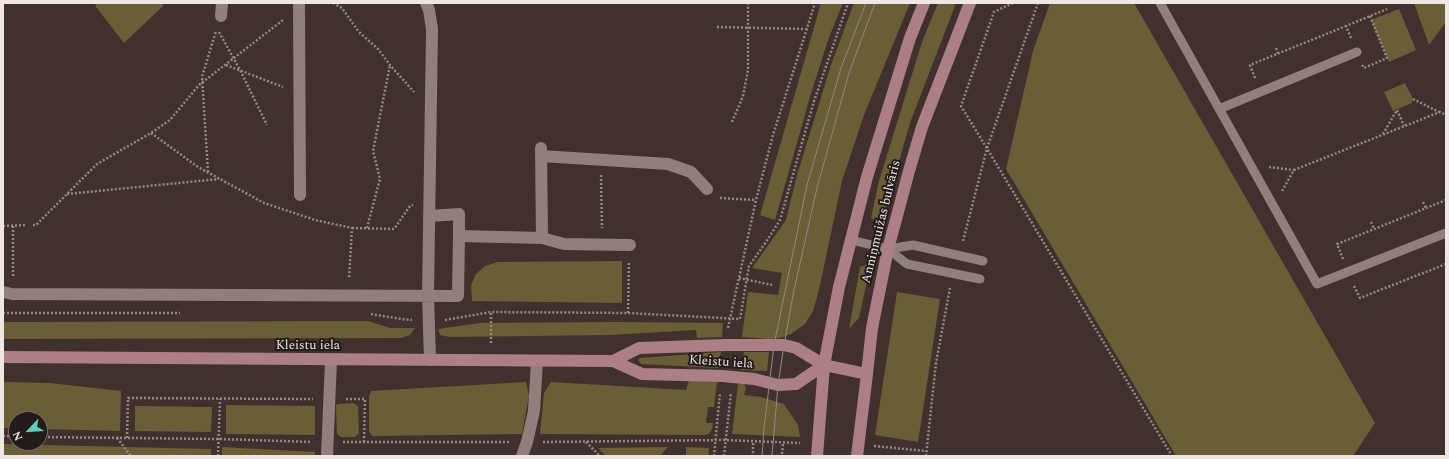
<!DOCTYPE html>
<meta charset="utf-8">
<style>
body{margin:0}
#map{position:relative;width:1449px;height:459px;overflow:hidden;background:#40312e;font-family:Spectral,serif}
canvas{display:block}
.frame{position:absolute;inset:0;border:4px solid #f0e7e4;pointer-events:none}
.north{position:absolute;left:8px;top:411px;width:40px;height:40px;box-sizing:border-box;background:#221b19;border:1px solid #746d6a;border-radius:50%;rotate:245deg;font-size:11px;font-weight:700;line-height:16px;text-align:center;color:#f0e7e4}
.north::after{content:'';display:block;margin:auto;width:14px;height:18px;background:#5bcebb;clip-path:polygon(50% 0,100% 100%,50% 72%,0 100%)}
</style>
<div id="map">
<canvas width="1449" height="459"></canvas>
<div class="frame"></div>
<div class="north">N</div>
</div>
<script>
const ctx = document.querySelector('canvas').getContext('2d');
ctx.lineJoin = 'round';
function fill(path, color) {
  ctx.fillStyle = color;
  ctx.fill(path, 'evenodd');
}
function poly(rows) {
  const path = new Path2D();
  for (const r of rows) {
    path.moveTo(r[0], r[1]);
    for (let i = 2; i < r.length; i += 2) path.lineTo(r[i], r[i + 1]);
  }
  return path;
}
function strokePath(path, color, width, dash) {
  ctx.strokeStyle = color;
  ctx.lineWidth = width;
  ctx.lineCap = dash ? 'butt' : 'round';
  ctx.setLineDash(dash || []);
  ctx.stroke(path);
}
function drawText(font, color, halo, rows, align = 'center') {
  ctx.font = font + ' Spectral,serif';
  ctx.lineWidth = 4;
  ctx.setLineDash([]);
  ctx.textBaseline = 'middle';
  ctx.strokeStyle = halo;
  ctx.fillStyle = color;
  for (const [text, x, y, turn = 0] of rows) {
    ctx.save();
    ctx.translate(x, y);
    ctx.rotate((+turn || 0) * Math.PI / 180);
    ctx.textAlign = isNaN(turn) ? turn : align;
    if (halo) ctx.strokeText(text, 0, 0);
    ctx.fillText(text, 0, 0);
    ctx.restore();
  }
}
fill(poly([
 [95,3,163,3,163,6,124,43,96,7],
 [821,3,841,3,842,5,828,40,810,97,775,220,760,215],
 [854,3,910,3,864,115,842,181,819,290,813,311,805,324,791,334,780,338,769,339,742,337,748,292,778,295,782,273,752,268,786,220,797,175,831,65],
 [938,3,956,3,910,123,883,217,880,225,871,218,879,181,922,42],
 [1050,3,1134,3,1375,423,1353,456,1176,456,1006,169,1033,51],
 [1414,3,1446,3,1446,22,1429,45],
 [1399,9,1416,50,1389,62,1371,20],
 [1405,83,1413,99,1412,103,1393,111,1384,92],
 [622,261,622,303,472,301,471,285,476,274,485,266,498,262],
 [871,263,859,318,849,329,860,267],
 [897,292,940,299,918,442,875,435],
 [368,321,390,328,415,328,410,335,401,338,3,339,3,322],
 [615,322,723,323,722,337,697,338,696,330,610,335,450,337,440,335,438,329,480,323],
 [721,352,718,368,641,364,638,360,640,358],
 [744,352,769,352,767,371,741,370],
 [689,380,717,382,714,407,708,407,706,423,713,423,712,429,709,434,703,435,540,434,544,393,551,382,686,390],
 [3,382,50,383,121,391,120,431,40,429,40,419,16,419,16,428,3,428],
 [526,382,529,396,522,434,372,436,369,431,369,396,371,391],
 [738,384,744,384,746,388,744,395,761,397,784,404,798,425,800,437,732,434],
 [353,403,358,406,359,433,355,437,341,437,337,434,336,405,339,404],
 [226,405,315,406,315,435,226,434],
 [135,406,212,407,211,432,135,431],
 [3,444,211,449,211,456,3,456],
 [222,447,315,452,315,456,222,456],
 [668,447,660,456,606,456,598,448],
 [686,447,709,448,708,456,686,456]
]), '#6a5e36');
strokePath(poly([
 [333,3,342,8,359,32,378,49,390,65,414,92],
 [1013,3,994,12,961,106,997,165,1172,456],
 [717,27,806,29],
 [219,32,240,70,267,125],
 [1351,38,1346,26,1387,9],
 [1276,48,1278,54],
 [226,65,283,87],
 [1362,65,1364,68,1387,58,1370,16],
 [1255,78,1250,65,1346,26],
 [1413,99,1439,112],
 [732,122,743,96,748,70,748,3],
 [151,133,198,167,264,203,315,220,352,228,349,279],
 [1383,134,1397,110,1404,126],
 [1269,167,1294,170],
 [208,172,202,77,216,31],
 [601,175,602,228],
 [1282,191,1294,170,1440,112,1446,115],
 [67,194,219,179],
 [720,198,756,200],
 [1423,202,1426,208],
 [1371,222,1374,229],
 [33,225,36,225,97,164,151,133,170,120,199,85,283,20],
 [3,226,26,225],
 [13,226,13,277],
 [352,228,394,229,410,206,413,205],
 [367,228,380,179,373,151,390,65],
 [963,241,987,148,1038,3],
 [1343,259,1337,244,1446,200],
 [739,278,772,285],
 [1354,286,1360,298,1446,264],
 [3,313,180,313],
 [628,313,629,262],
 [371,314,401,319,412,320],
 [445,320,491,312,628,313,740,319,749,266,766,242,780,220,814,101,848,3],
 [728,328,756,200,773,135,815,3],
 [491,343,491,312],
 [346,399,365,399,364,442],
 [3,436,16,436],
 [40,437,219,439,312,442],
 [117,438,131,456],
 [127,438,128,398,313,399],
 [343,442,510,442],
 [543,442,725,440,800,443],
 [586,442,600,456],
 [874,446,926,451],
 [753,453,753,441],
 [782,454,783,443],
 [218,456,220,399],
 [714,456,720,393],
 [724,456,731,393],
 [926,456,936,363,950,288]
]), '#958986', 2.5, [2, 2]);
strokePath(poly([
 [1160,3,1317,284,1446,233],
 [1219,109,1357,52],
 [851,240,888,249,907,264,980,279],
 [888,249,913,245,983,261]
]), '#907f7b', 9);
strokePath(poly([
 [299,3,300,195],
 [426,3,429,10,432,29,428,295,430,360],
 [221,16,222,3],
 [541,156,668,164,691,172,707,189],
 [429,216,459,214,459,236,542,238,541,148],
 [542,238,564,244,630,245],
 [3,292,12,294,458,296,459,236],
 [327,456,331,360],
 [522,456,527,442,534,411,537,361]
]), '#907f7b', 12);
strokePath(poly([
 [3,357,613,361,642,374,722,376,754,379,778,385,796,384,824,365],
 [613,361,639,348,726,345,784,345,796,348,824,365,867,374],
 [817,456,824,365,839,287,867,177,910,38,924,3],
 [857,456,867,374,872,328,888,249,909,171,922,127,970,3]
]), '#ab7f85', 12);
strokePath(poly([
 [762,456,764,428,774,345,807,185,841,68,866,3],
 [772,456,778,385,784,345,794,290,817,188,849,73,875,3]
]), '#948885', 1);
drawText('13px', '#f0e7e4', '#221b19', [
 ["Anniņmuižas bulvāris",882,222,-76],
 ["Kleistu iela",308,346],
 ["Kleistu iela",721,363,4]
]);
</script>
